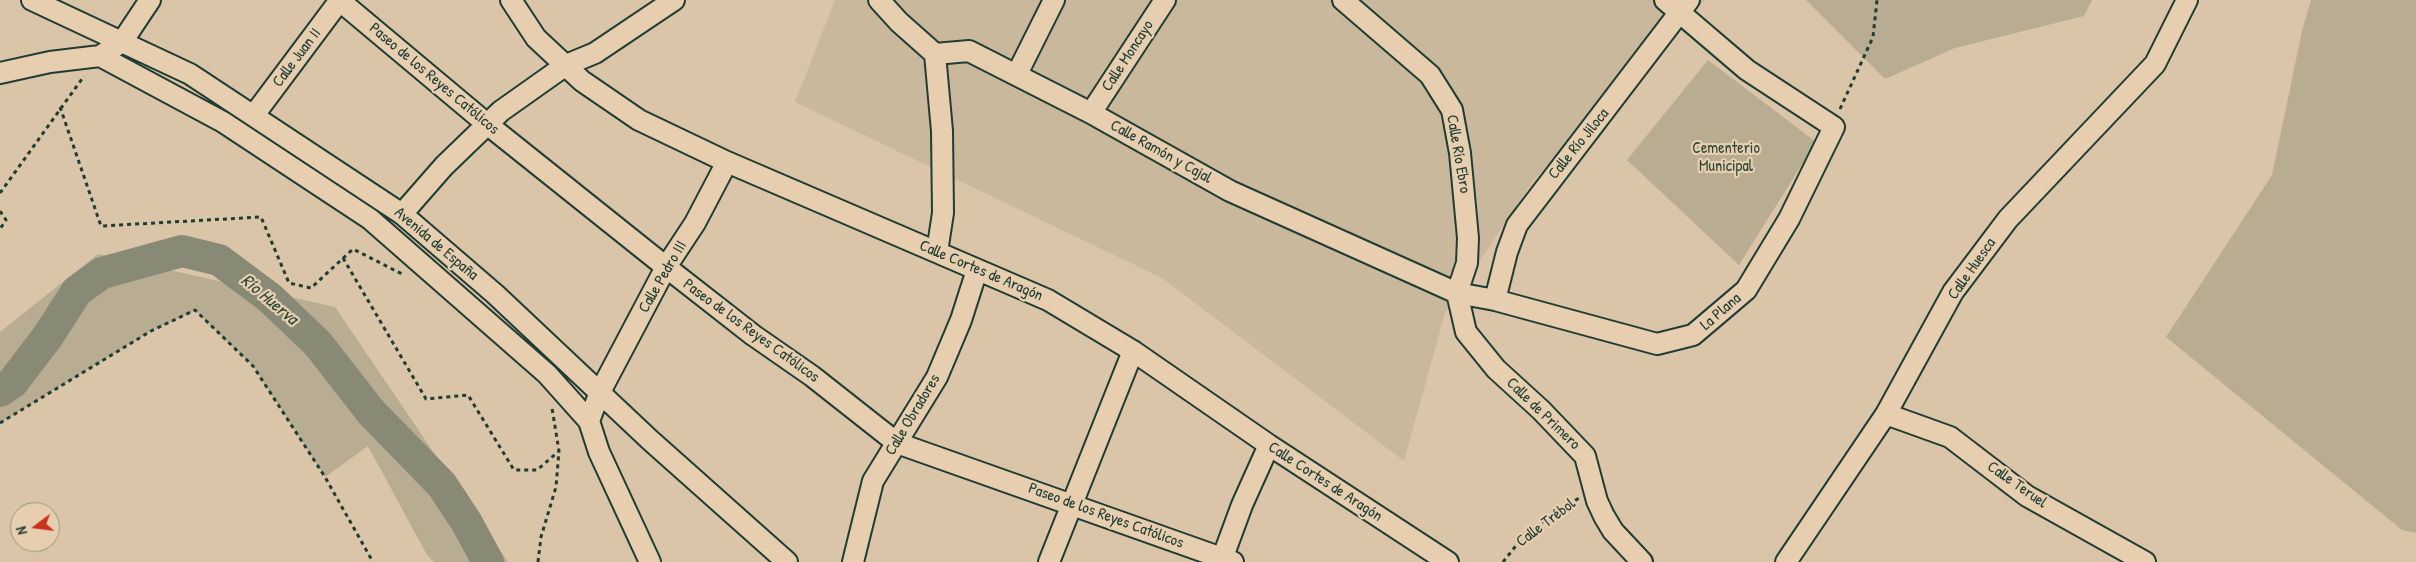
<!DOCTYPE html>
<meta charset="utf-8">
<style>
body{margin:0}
#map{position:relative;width:2416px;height:562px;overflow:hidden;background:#dbc5a8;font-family:"Patrick Hand",sans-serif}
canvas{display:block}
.north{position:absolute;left:10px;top:502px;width:50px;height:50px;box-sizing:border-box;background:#e7ceaf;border:1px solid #97947e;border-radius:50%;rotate:255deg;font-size:14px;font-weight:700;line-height:20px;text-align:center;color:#1f3d34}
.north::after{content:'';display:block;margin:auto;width:18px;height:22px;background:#c8321e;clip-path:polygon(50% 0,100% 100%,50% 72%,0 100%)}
</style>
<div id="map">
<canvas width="2416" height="562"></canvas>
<div class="north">N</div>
</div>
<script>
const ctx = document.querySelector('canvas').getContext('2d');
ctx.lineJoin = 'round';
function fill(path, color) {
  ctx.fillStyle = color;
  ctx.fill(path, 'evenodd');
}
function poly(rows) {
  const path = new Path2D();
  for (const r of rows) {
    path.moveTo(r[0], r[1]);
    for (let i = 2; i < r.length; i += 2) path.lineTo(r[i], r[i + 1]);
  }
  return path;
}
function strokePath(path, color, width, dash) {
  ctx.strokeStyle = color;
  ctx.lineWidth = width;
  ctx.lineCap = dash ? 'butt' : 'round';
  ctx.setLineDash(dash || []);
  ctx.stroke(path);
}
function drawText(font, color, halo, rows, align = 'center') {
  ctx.font = font + ' "Patrick Hand",sans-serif';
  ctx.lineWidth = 4.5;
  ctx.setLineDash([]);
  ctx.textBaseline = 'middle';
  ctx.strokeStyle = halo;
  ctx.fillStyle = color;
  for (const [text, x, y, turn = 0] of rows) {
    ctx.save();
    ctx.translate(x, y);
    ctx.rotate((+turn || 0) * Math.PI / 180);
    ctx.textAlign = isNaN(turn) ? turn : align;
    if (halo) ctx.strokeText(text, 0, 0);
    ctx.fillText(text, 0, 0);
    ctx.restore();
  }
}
fill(poly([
 [835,0,1705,0,1533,181,1445,313,1404,461,1162,278,795,102]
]), '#cab89d');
fill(poly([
 [1806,0,2092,0,2084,16,1955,48,1885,79],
 [2311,0,2416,0,2416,533,2402,530,2166,337,2272,175,2302,31],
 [1708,60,1816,142,1739,265,1627,160],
 [98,254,335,307,508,562,434,562,427,555,368,446,325,477,253,366,195,311,151,331,0,423,0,332]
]), '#b8ac92');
strokePath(poly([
 [0,391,13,382,48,336,77,291,102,273,182,251,219,260,270,298,318,344,371,412,442,485,467,523,488,562]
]), '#898a75', 32);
const street = poly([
 [32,0,190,74,402,214,495,294,650,440,787,562],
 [339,0,487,124,666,267,753,335,812,376,897,443,1233,562],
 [511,0,536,38,582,81,639,120,727,162,1048,300,1133,351,1269,445,1448,562],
 [879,0,899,22,935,54,969,51,1091,113,1230,191,1457,293,1495,300,1657,344,1693,335,1746,290,1789,219,1834,127,1747,70,1665,0],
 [1343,0,1430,75,1452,110,1460,153,1468,238,1467,263,1457,293],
 [935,54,942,131,943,213,937,252],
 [100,56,223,122,370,219,547,374,589,421],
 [0,73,50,62,100,56,122,42,150,0],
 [1017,74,1054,0],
 [1091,113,1165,0],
 [254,115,340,0],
 [402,214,444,166,501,111,566,65,595,53,674,0],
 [1457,293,1466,332,1496,369,1541,410,1585,456,1597,501,1604,516,1613,531,1642,562],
 [1495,300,1507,252,1517,225,1689,0],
 [1886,414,1950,437,2027,496,2145,562],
 [650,562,599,452,589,421,600,392,666,267,695,223,727,162],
 [853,562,873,481,937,377,961,320,977,270],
 [1049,562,1133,351],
 [1221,562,1242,505,1269,445],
 [1786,562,1886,414,1953,292,2008,219,2155,64,2187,0]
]);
strokePath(street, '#1f3d34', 24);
strokePath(poly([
 [60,107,101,226,261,217,289,283,311,288,353,249,402,274],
 [1840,109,1873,37,1877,0],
 [0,193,84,76],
 [0,211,6,220,0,229],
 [343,258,426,399,468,395,514,470,537,470,559,451],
 [0,423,151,331,195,310,253,366,325,477,373,562],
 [538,562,541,537,556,487,559,451,552,408],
 [1503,562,1526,533,1579,498]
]), '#1f3d34', 3, [4, 4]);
strokePath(street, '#e7ceaf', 20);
drawText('16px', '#1f3d34', '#e7ceaf', [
 ["Calle Moncayo",1128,56,-57],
 ["Calle Juan II",297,58,-53],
 ["Paseo de los Reyes Católicos",434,79,40],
 ["Calle Río Jiloca",1579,144,-51],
 ["Calle Ramón y Cajal",1161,152,29],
 ["Calle Río Ebro",1458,154,80],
 ["Avenida de España",436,244,40],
 ["Calle Huesca",1972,269,-55],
 ["Calle Cortes de Aragón",981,271,23],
 ["Calle Pedro III",663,277,-60],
 ["La Plana",1721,312,-41],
 ["Paseo de los Reyes Católicos",751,331,36],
 ["Calle de Primero",1543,414,44],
 ["Calle Obradores",913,415,-59],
 ["Calle Cortes de Aragón",1325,482,33],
 ["Calle Teruel",2017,485,35],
 ["Paseo de los Reyes Católicos",1106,516,20],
 ["Calle Trébol",1546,523,-37]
]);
drawText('16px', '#2e483d', '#e7ceaf', [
 ["Cementerio",1726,149],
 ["Municipal",1726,167]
]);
drawText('italic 18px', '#2a453a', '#e7ceaf', [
 ["Río Huerva",269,300,40]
]);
</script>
